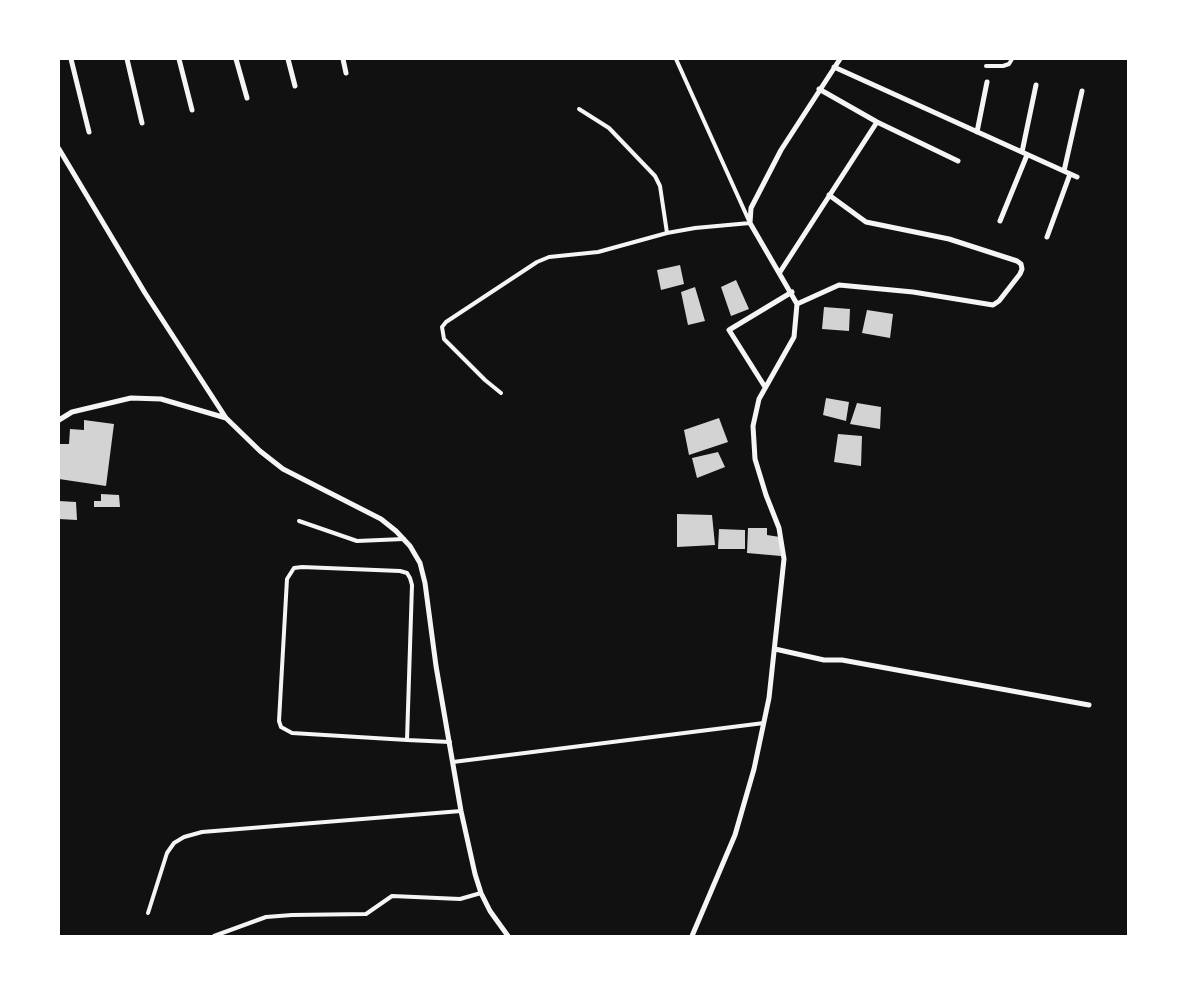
<!DOCTYPE html>
<style>
body{margin:0}
#map{position:relative;width:1187px;height:995px;overflow:hidden;background:#111;font-family:Lora,serif}
canvas{display:block}
.frame{position:absolute;inset:0;border:60px solid #fff;pointer-events:none}
</style>
<div id="map">
<canvas width="1187" height="995"></canvas>
<div class="frame"></div>
</div>
<script>
const ctx = document.querySelector('canvas').getContext('2d');
ctx.lineJoin = 'round';
function fill(path, color) {
  ctx.fillStyle = color;
  ctx.fill(path, 'evenodd');
}
function poly(rows) {
  const path = new Path2D();
  for (const r of rows) {
    path.moveTo(r[0], r[1]);
    for (let i = 2; i < r.length; i += 2) path.lineTo(r[i], r[i + 1]);
  }
  return path;
}
function strokePath(path, color, width, dash) {
  ctx.strokeStyle = color;
  ctx.lineWidth = width;
  ctx.lineCap = dash ? 'butt' : 'round';
  ctx.setLineDash(dash || []);
  ctx.stroke(path);
}
fill(poly([
 [680,265,684,284,661,290,657,270],
 [736,280,749,309,731,316,721,287],
 [695,287,705,321,688,325,681,292],
 [824,307,850,309,849,331,822,329],
 [867,310,893,314,890,338,862,333],
 [826,398,849,402,846,421,823,415],
 [857,403,881,407,880,429,850,424],
 [719,418,728,442,689,455,684,430],
 [84,420,114,424,106,486,59,479,59,444,69,444,70,429,84,430],
 [838,434,862,436,861,466,834,462],
 [718,452,725,467,697,478,692,458],
 [101,494,119,495,120,507,94,507,94,501,101,501],
 [59,501,76,502,77,520,59,519],
 [677,514,712,515,715,545,677,547],
 [748,528,767,528,767,535,780,537,781,556,747,553],
 [719,529,745,530,745,549,718,549]
]), '#d3d3d3');
strokePath(poly([
 [986,66,1003,66,1009,64,1012,59],
 [579,109,609,128,655,176,660,186,667,233],
 [501,393,485,380,444,339,442,327,446,322,537,262,549,257,598,252,667,233,695,228,750,223,676,59],
 [299,521,357,541,404,539],
 [407,740,412,585,410,578,407,573,400,571,302,567,294,568,287,579,279,721,281,727,292,733,407,740,450,742],
 [453,762,764,723],
 [148,913,167,853,174,843,184,837,202,832,461,811],
 [214,936,266,917,292,915,366,914,392,896,460,899,481,893]
]), '#f5f5f5', 4);
strokePath(poly([
 [71,59,89,132],
 [127,59,142,123],
 [179,59,192,110],
 [236,59,247,98],
 [288,59,295,86],
 [343,59,346,73],
 [834,67,1077,177],
 [819,89,877,122,958,161],
 [977,132,987,82],
 [59,149,145,293,226,418,260,451,283,469,381,519,396,531,410,546,420,563,425,583,436,666,461,811,475,874,481,893,490,911,508,936],
 [1022,152,1036,85],
 [1064,171,1082,91],
 [1000,221,1027,155],
 [1047,237,1070,174],
 [780,272,877,122],
 [797,304,839,285,913,292,993,305,999,301,1020,274,1022,269,1021,264,1017,261,949,239,866,222,829,195],
 [765,387,729,330,792,292],
 [59,420,72,412,131,398,161,399,226,418],
 [775,649,824,660,842,660,1089,705],
 [692,936,735,835,754,769,769,698,784,559,779,528,766,495,755,459,753,426,759,399,794,337,797,304,750,223,751,208,781,150,840,59]
]), '#f5f5f5', 5);
</script>
